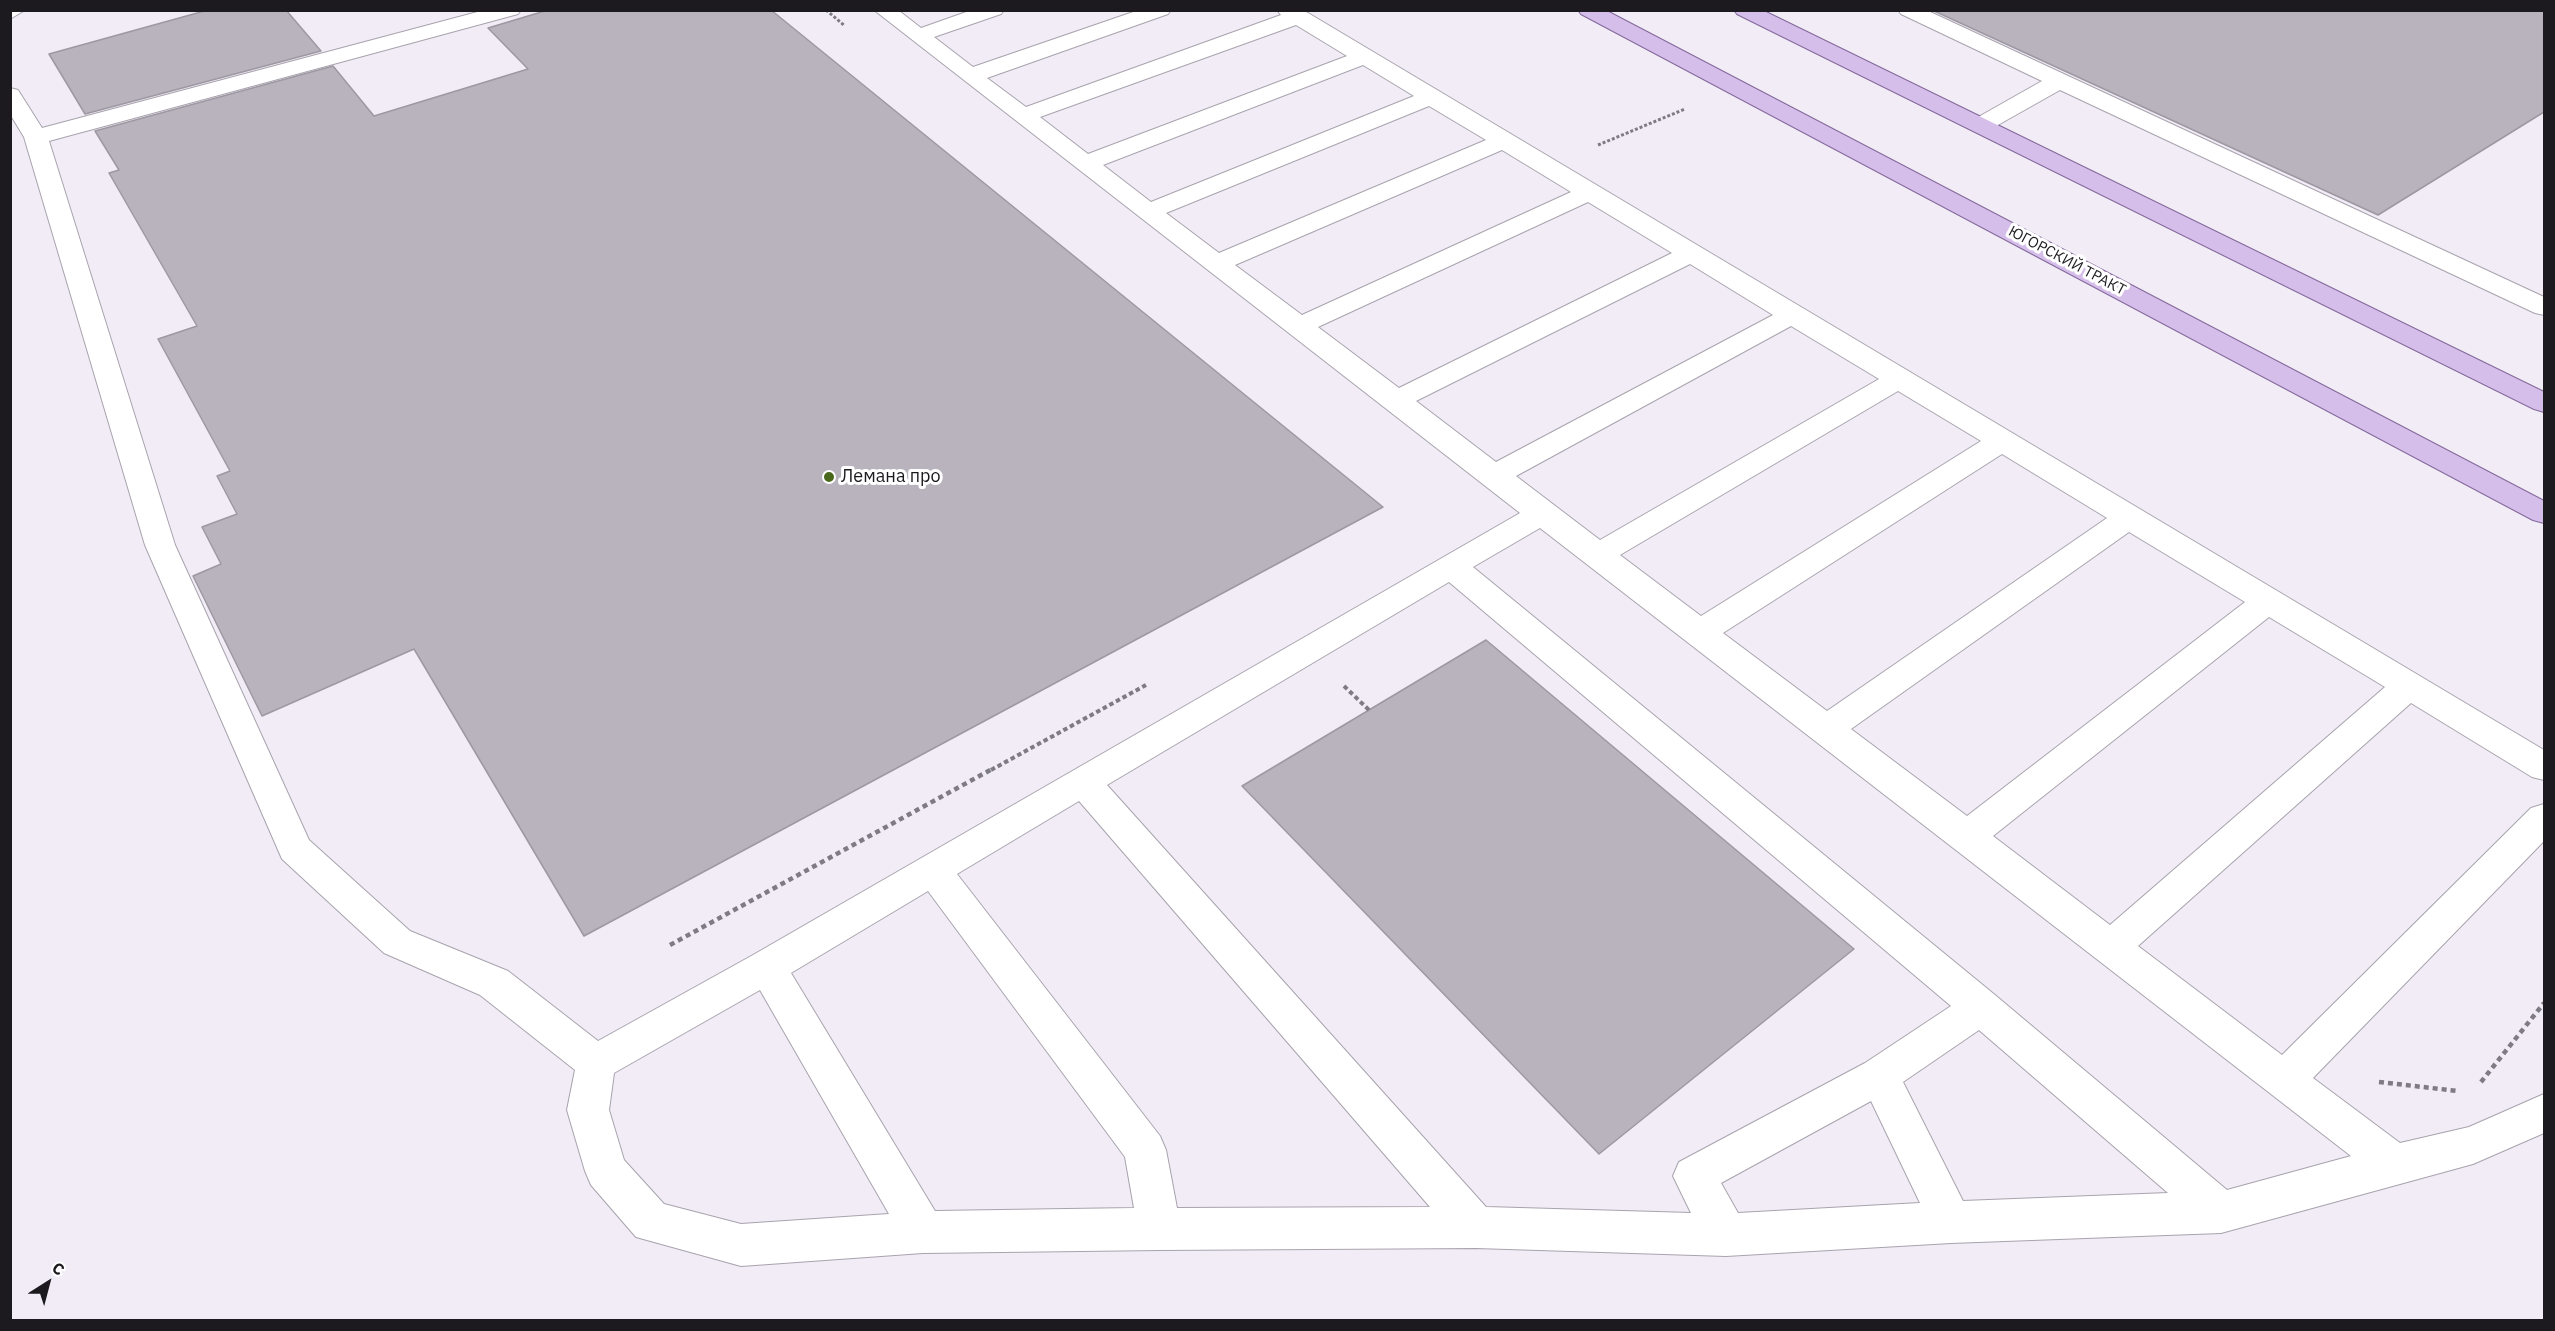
<!DOCTYPE html>
<meta charset="utf-8">
<style>
body{margin:0}
#map{position:relative;width:2555px;height:1331px;overflow:hidden;background:#f1ecf6;font-family:"IBM Plex Sans",sans-serif}
canvas{display:block}
.frame{position:absolute;inset:0;border:12px solid #1c1a1e;pointer-events:none}
.north{position:absolute;left:18px;top:1253px;width:60px;height:60px;-webkit-text-stroke:4px #fff;paint-order:stroke;rotate:36deg;font-size:16px;font-weight:700;line-height:24px;text-align:center;color:#1c1a1e}
.north::after{content:'';display:block;margin:auto;width:21px;height:27px;background:#1c1a1e;clip-path:polygon(50% 0,100% 100%,50% 72%,0 100%)}
</style>
<div id="map">
<canvas width="2555" height="1331"></canvas>
<div class="frame"></div>
<div class="north">С</div>
</div>
<script>
const ctx = document.querySelector('canvas').getContext('2d');
ctx.lineJoin = 'round';
function fill(path, color) {
  ctx.fillStyle = color;
  ctx.fill(path, 'evenodd');
}
function poly(rows) {
  const path = new Path2D();
  for (const r of rows) {
    path.moveTo(r[0], r[1]);
    for (let i = 2; i < r.length; i += 2) path.lineTo(r[i], r[i + 1]);
  }
  return path;
}
function strokePath(path, color, width, dash) {
  ctx.strokeStyle = color;
  ctx.lineWidth = width;
  ctx.lineCap = dash ? 'butt' : 'round';
  ctx.setLineDash(dash || []);
  ctx.stroke(path);
}
function drawText(font, color, halo, rows, align = 'center') {
  ctx.font = font + ' "IBM Plex Sans",sans-serif';
  ctx.lineWidth = 6;
  ctx.setLineDash([]);
  ctx.textBaseline = 'middle';
  ctx.strokeStyle = halo;
  ctx.fillStyle = color;
  for (const [text, x, y, turn = 0] of rows) {
    ctx.save();
    ctx.translate(x, y);
    ctx.rotate((+turn || 0) * Math.PI / 180);
    ctx.textAlign = isNaN(turn) ? turn : align;
    if (halo) ctx.strokeText(text, 0, 0);
    ctx.fillText(text, 0, 0);
    ctx.restore();
  }
}
const building = poly([
 [208,10,286,10,321,51,85,114,49,54,208,10],
 [548,10,771,10,1383,507,584,936,414,649,262,716,193,576,221,564,202,527,237,514,217,476,230,471,158,339,197,326,109,173,119,170,95,131,333,66,374,116,528,69,488,28,548,10],
 [1932,10,2544,10,2544,112,2378,215,1932,10],
 [1486,640,1854,949,1599,1154,1242,786,1486,640]
]);
fill(building, '#b8b3bc');
strokePath(building, '#9d98a2', 1.5);
const minor = poly([
 [10,10,25,10,10,19,10,10],
 [485,10,521,10,518,14,49,141,175,545,309,840,410,931,508,971,598,1041,753,955,1520,513,874,10,898,10,921,28,972,10,1004,10,1001,14,934,37,973,67,1139,10,1171,10,1168,14,987,78,1026,107,1281,15,1277,10,1303,10,2544,750,2544,780,2532,777,2411,703,2138,946,2282,1055,2531,808,2544,804,2544,841,2313,1078,2400,1143,2469,1127,2544,1094,2544,1133,2473,1164,2221,1233,1951,1243,1726,1256,1476,1248,1159,1250,923,1253,741,1266,636,1237,591,1185,585,1171,567,1110,575,1070,480,995,384,953,282,859,145,545,24,137,10,114,10,88,18,90,42,128,485,10],
 [1296,25,1347,56,1088,154,1040,117,1296,25],
 [1363,65,1414,96,1151,202,1103,165,1363,65],
 [1429,106,1486,140,1219,253,1166,213,1429,106],
 [1502,150,1571,192,1302,315,1235,265,1502,150],
 [1588,202,1672,253,1399,388,1318,327,1588,202],
 [1690,264,1773,315,1496,462,1416,401,1690,264],
 [1791,326,1879,379,1600,540,1516,476,1791,326],
 [1898,391,1981,441,1701,616,1620,555,1898,391],
 [2002,454,2107,518,1827,711,1723,633,2002,454],
 [1540,528,2351,1156,2227,1190,1995,995,1473,567,1540,528],
 [2129,532,2245,602,1967,816,1851,729,2129,532],
 [1449,582,1951,1006,1865,1063,1679,1162,1673,1176,1691,1213,1486,1207,1107,785,1449,582],
 [2269,617,2385,687,2110,925,1993,836,2269,617],
 [1079,801,1430,1207,1177,1208,1166,1150,1160,1136,957,874,1079,801],
 [928,891,1125,1157,1134,1208,935,1211,791,973,928,891],
 [760,990,889,1214,741,1224,664,1204,624,1160,609,1110,614,1073,760,990],
 [1979,1030,2168,1193,1963,1201,1903,1082,1979,1030],
 [1871,1101,1920,1203,1738,1213,1721,1183,1871,1101],
 [1898,10,1926,10,2544,297,2544,315,2535,313,2060,90,1989,130,1973,130,1969,125,1973,120,2042,81,1901,14,1898,10]
]);
const major = poly([
 [1578,10,1605,10,2544,501,2544,523,2533,520,1581,14,1578,10],
 [1734,10,1762,10,2544,392,2544,412,2534,409,1737,14,1734,10]
]);
strokePath(minor, '#a8a3ad', 2);
strokePath(major, '#83689a', 2);
strokePath(poly([
 [826,10,845,26],
 [1598,145,1685,109]
]), '#7e7b82', 3, [3, 2]);
strokePath(poly([
 [1344,686,1369,710],
 [991,770,1146,685]
]), '#7e7b82', 4, [4.5, 3]);
strokePath(poly([
 [670,945,994,768],
 [2379,1082,2458,1091],
 [2481,1082,2544,1003]
]), '#7e7b82', 4.5, [5, 4]);
fill(minor, '#fff');
fill(major, '#d6beeb');
for (const [x, y, r, color] of [
 [829,477,6,"#4a681c"]
]) {
  const dot = new Path2D();
  dot.arc(x, y, r, 0, 2 * Math.PI);
  ctx.fillStyle = color;
  ctx.fill(dot);
  strokePath(dot, '#fff', 2);
}
drawText('15px', '#1c1a1e', '#fff', [
 ["ЮГОРСКИЙ ТРАКТ",2067,261,28]
]);
drawText('18px', '#1c1a1e', '#fff', [
 ["Лемана про",841,477]
], 'left');
</script>
